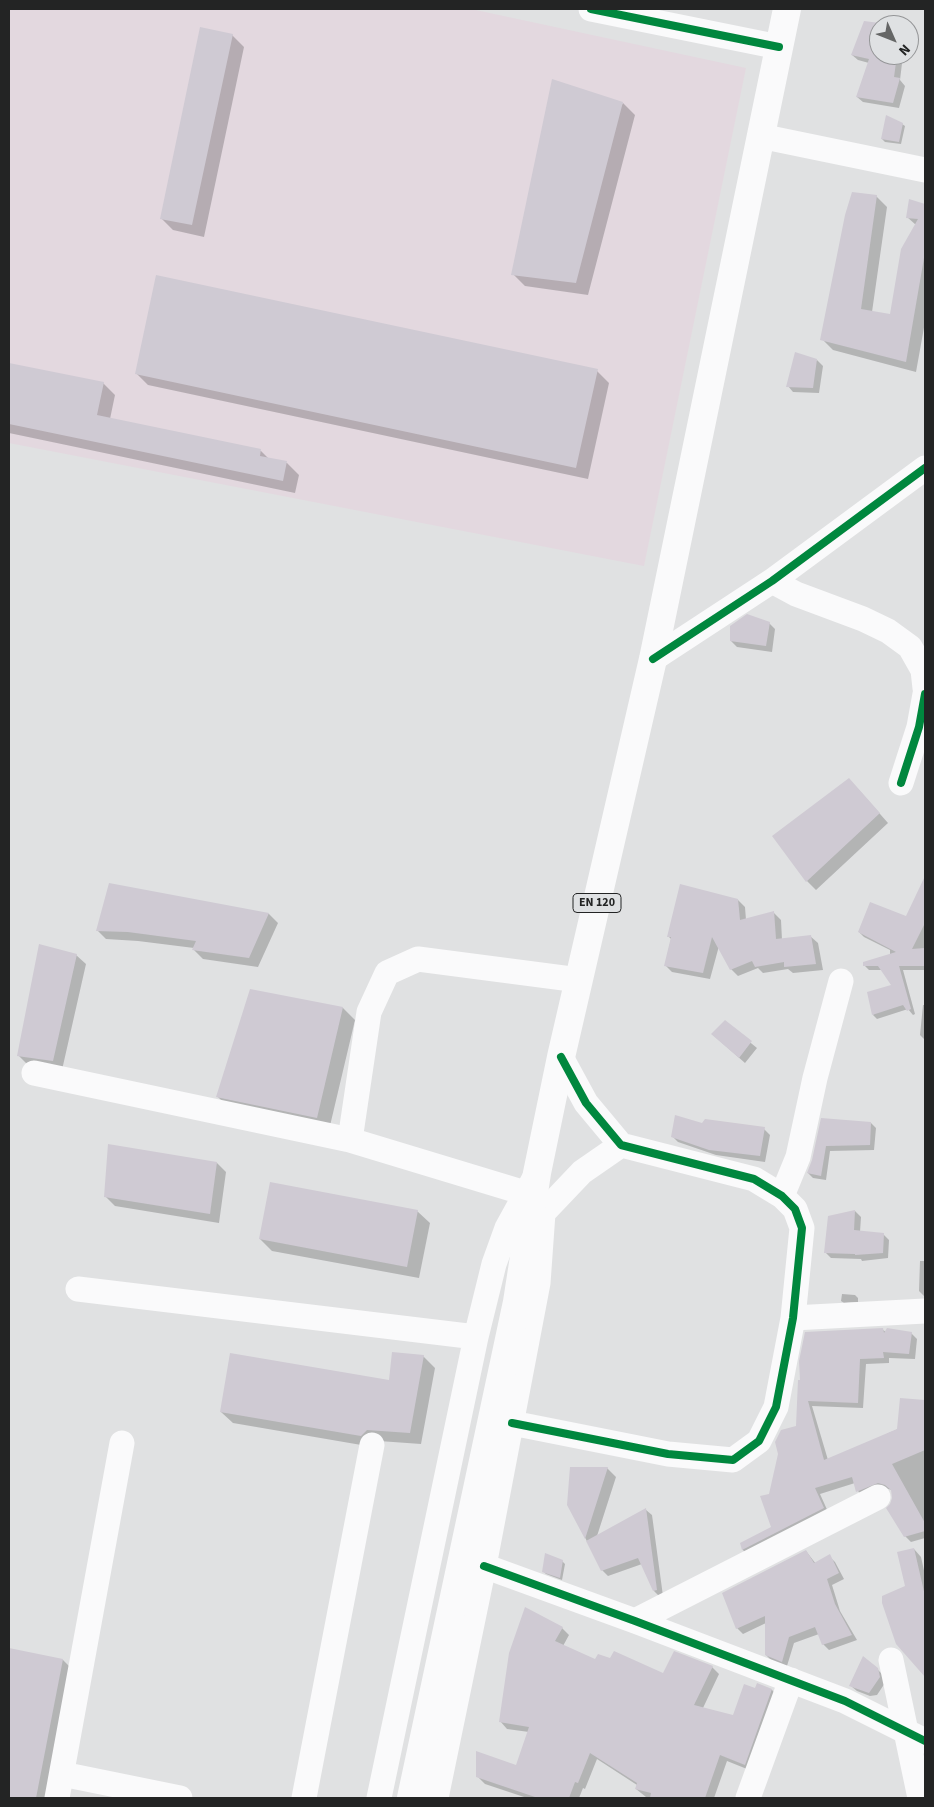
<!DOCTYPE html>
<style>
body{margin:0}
#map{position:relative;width:934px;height:1807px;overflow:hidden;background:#e0e1e2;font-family:"Source Sans 3",sans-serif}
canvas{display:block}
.frame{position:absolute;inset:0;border:10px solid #232424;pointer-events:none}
.north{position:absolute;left:869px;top:15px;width:50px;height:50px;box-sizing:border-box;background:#dfe1e3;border:1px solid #949597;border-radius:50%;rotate:134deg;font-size:14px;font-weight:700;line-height:20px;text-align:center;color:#232424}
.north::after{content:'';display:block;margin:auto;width:18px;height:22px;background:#656666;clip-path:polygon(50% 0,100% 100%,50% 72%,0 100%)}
</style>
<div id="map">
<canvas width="934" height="1807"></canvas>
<div class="frame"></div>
<div class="north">N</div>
</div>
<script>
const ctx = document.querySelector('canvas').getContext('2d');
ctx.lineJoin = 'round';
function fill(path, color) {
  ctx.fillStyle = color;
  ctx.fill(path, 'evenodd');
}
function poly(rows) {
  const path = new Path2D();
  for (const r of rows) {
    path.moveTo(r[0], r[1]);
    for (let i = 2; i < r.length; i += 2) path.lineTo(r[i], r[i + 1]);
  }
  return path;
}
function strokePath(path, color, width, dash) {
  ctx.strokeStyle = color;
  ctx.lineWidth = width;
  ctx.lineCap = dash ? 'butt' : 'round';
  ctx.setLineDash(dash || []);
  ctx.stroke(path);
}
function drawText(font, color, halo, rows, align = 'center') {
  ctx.font = font + ' "Source Sans 3",sans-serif';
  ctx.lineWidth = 5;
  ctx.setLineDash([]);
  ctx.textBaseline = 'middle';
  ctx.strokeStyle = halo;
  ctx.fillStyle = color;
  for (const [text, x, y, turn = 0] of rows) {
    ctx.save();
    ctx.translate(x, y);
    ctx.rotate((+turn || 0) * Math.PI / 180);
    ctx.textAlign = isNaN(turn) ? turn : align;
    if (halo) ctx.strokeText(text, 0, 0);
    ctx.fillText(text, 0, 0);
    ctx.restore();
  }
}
fill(poly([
 [9,9,471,9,746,68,644,566,9,443]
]), '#e3d8df');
fill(poly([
 [865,22,886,25,879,25,879,55,903,55,900,80,905,86,899,108,863,102,857,97,869,63,858,60,852,55],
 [232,35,244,47,204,237,173,230,161,218],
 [623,103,635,115,588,295,525,286,513,274],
 [902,124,905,126,901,144,885,142,882,139],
 [876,196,887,207,872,312,891,315,916,225,907,217,910,200,925,205,925,322,916,372,833,350,822,339],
 [817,360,823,366,819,393,793,392,788,386],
 [9,364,103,383,115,395,110,419,261,451,269,459,287,463,299,475,295,493,9,433],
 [597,371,609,383,588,479,148,385,136,373],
 [769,623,775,629,772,652,737,647,731,641],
 [858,789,888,823,816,890,807,881,774,836],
 [110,884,269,914,278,923,258,967,203,959,194,950,194,948,138,941,106,939,97,930],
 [918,894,925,897,925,936,924,939,925,939,925,970,903,970,915,1014,913,1015,908,1009,877,1019,873,1015,892,986,883,970,869,970,864,965,890,955,890,950,864,937,859,932,907,918],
 [738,900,745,907,746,920,774,913,781,920,782,940,810,936,818,943,823,970,793,973,788,969,763,973,758,968,738,976,731,969,719,946,710,979,672,972,665,965,671,939,669,937],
 [76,955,86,964,62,1070,27,1064,18,1055],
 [251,990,343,1008,355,1020,329,1130,230,1109,218,1097],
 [923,1005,925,1005,925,1040,920,1035],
 [725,1022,757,1048,745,1063,712,1034],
 [822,1119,871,1123,876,1128,874,1150,830,1151,826,1180,813,1178,808,1173,813,1161],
 [764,1129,770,1135,765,1162,716,1155,678,1142,672,1136],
 [217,1163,226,1172,219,1223,115,1206,105,1196],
 [417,1211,430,1223,419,1278,272,1251,260,1239],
 [855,1211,861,1217,860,1232,883,1234,889,1240,888,1258,862,1261,861,1259,831,1258,825,1252],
 [920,1261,925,1261,925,1297,919,1291],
 [842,1294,855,1295,858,1298,858,1302,844,1303,841,1301],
 [883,1330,886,1332,911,1333,917,1339,915,1359,889,1358,889,1363,866,1364,863,1408,812,1406,828,1460,898,1429,901,1399,925,1401,925,1538,911,1542,905,1536,892,1490,885,1488,863,1497,858,1491,855,1483,820,1494,829,1514,748,1556,743,1550,741,1544,773,1528,770,1495,797,1427,800,1382],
 [423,1356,435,1368,421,1444,379,1441,373,1447,233,1423,221,1412,390,1381],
 [607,1468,616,1477,597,1536,646,1510,652,1515,663,1596,660,1597,654,1591,642,1564,608,1576,602,1570,568,1505],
 [914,1549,921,1557,925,1575,925,1675,897,1643],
 [806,1551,816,1564,829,1556,835,1562,844,1579,832,1585,840,1611,857,1640,829,1650,823,1644,819,1634,794,1643,787,1666,772,1661,766,1655,766,1623,743,1634,737,1628],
 [562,1561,565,1564,562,1580,546,1574,543,1571],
 [562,1628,569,1635,563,1646,596,1661,664,1675,712,1667,719,1674,703,1708,734,1716,756,1690,758,1684,772,1690,779,1697,752,1771,727,1761,714,1798,646,1798,646,1797,636,1789,637,1785,597,1759,585,1789,583,1788,579,1798,527,1798,485,1784,478,1777,517,1766,529,1732,507,1729,500,1721],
 [9,1650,63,1660,75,1672,50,1798,9,1798],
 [877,1669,884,1676,885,1683,877,1695,870,1696,857,1691,851,1686]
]), '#0003');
fill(poly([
 [864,21,895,25,879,25,879,55,897,55,894,77,900,78,893,103,856,97,869,59,851,55],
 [200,27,233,34,192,225,160,219],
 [552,79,623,102,576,283,511,275],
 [886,115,903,123,899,142,881,139],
 [852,192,877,195,861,309,890,314,901,249,918,219,906,218,909,199,925,204,925,252,906,362,820,340,845,215],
 [156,275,598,369,576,468,135,374],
 [795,352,817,359,813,388,786,387],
 [9,363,104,382,97,415,261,449,260,456,287,461,283,481,9,424],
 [747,614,770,622,766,646,730,641,730,626],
 [849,778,880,813,806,882,772,836],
 [925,876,925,923,912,949,925,948,925,966,899,966,911,1009,907,1011,903,1005,872,1015,867,992,891,985,878,966,863,966,863,962,896,952,858,932,870,902,906,916],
 [109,883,269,913,249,958,192,950,196,941,128,932,96,931],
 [680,884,738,899,740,920,774,911,776,939,811,935,816,964,784,967,784,962,755,967,752,961,730,970,712,937,703,973,664,966,671,937,667,937],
 [39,944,77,954,53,1061,17,1056],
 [250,989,343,1007,317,1118,216,1097],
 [725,1020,752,1041,739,1058,711,1034],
 [675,1115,702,1123,705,1119,765,1127,760,1156,709,1150,671,1137],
 [821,1118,871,1122,870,1145,826,1146,821,1176,807,1173,812,1160],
 [108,1144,217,1162,210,1214,104,1197],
 [270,1182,418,1210,407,1267,259,1239],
 [855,1210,854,1230,884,1233,883,1253,855,1255,855,1254,824,1253,828,1216],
 [883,1328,884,1333,887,1328,912,1332,909,1354,883,1352,884,1358,860,1359,858,1403,808,1401,824,1460,897,1429,900,1398,925,1400,925,1450,892,1464,925,1523,925,1531,904,1537,886,1508,890,1504,892,1498,891,1490,885,1485,878,1483,856,1492,852,1477,815,1488,824,1508,742,1550,740,1543,771,1527,760,1496,769,1494,778,1454,775,1442,781,1430,796,1426,798,1380,800,1380,799,1361,805,1332],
 [392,1352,424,1355,410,1433,367,1430,361,1436,220,1412,230,1353,389,1380],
 [570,1467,608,1467,585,1539,567,1505],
 [646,1508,657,1590,653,1591,638,1558,601,1571,586,1541],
 [914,1548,925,1596,925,1677,896,1644,882,1603,882,1596,905,1586,897,1552],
 [806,1550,814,1563,830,1554,839,1573,827,1579,835,1604,852,1635,822,1645,815,1627,789,1637,782,1662,765,1655,765,1616,736,1629,722,1593],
 [545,1553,563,1560,560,1578,542,1572],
 [525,1607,563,1627,555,1641,595,1659,598,1654,610,1658,614,1651,663,1673,674,1651,713,1666,694,1705,733,1715,744,1684,755,1688,757,1683,772,1689,745,1765,720,1755,705,1798,650,1798,651,1793,635,1789,637,1783,590,1753,578,1783,575,1782,569,1798,538,1798,476,1777,476,1751,516,1765,529,1727,499,1722,509,1653],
 [9,1648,63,1659,36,1798,9,1798],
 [863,1656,878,1668,880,1677,869,1693,849,1686]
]), '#cfcad3');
strokePath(poly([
 [591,9,779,47],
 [760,136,925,170],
 [772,581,796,594,863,619,888,631,910,647,923,670,925,688],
 [653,659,772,581,925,468],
 [901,783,919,727,925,694],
 [34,1073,350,1140,525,1193],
 [350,1140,369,1012,387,973,418,959,579,980],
 [782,1196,798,1157,815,1078,841,981],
 [543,1213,582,1172,621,1145],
 [78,1289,476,1337],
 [793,1318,925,1311],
 [512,1423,668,1454,733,1460,759,1441,776,1407,793,1318,802,1228,795,1209,782,1196,754,1179,621,1145,586,1103,561,1057],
 [484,1566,635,1621,845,1701,925,1741],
 [635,1621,878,1497],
 [891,1660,920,1798],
 [62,1774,180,1798],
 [57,1798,122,1443],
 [304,1798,372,1445],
 [379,1798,476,1337,494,1264,507,1228,535,1177],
 [436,1798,484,1566,538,1283,543,1213,541,1203],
 [748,1798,791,1680]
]), '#fafafb', 25);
strokePath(poly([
 [411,1798,517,1302,537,1173,561,1057,653,659,787,9]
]), '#fafafb', 28);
strokePath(poly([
 [591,9,779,47],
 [653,659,772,581,925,468],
 [901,783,919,727,925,694],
 [512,1423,668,1454,733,1460,759,1441,776,1407,793,1318,802,1228,795,1209,782,1196,754,1179,621,1145,586,1103,561,1057],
 [484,1566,635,1621,845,1701,925,1741]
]), '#00873e', 8);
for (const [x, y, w] of [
 [597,903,48]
]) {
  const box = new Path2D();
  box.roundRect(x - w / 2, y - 9.5, w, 19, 4);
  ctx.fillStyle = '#dfe1e3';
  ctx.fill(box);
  strokePath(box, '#232424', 1);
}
drawText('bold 12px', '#232424', null, [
 ["EN 120",597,903]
]);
</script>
